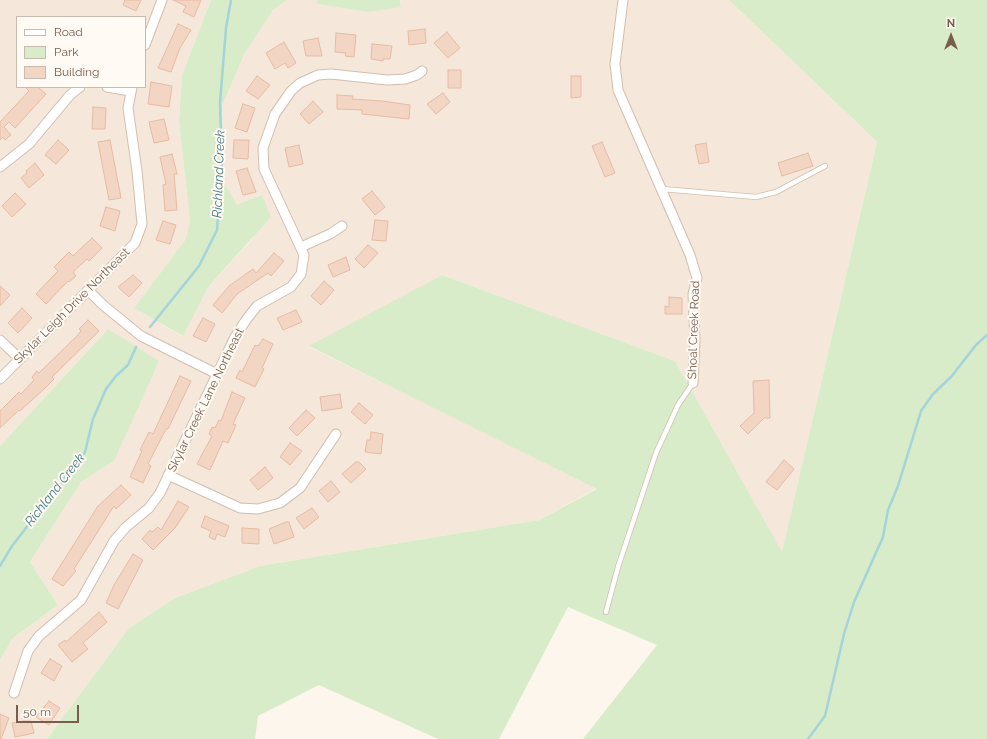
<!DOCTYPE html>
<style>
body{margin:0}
#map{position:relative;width:987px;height:739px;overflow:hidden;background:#fdf6ec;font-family:Raleway,sans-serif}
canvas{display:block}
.legend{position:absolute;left:16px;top:16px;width:130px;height:72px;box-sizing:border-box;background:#fffaf3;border:1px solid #cabbb1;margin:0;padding:5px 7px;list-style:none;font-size:12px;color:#7a5c4d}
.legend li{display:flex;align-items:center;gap:8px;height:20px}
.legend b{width:20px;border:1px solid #cabbb1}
.north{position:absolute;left:931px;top:16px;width:40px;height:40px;-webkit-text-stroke:3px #fffaf3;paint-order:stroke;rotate:0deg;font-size:11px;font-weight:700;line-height:16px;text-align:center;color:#7a5c4d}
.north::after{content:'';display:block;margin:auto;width:14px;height:18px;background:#7a5c4d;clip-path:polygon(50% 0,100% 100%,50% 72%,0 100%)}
.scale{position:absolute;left:16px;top:705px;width:63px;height:18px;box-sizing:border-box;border:2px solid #7a5c4d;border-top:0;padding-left:5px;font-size:12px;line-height:14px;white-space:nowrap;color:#7a5c4d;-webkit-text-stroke:3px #fffaf3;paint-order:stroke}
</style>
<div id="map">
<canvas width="987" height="739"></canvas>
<ul class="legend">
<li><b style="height:5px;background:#fff"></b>Road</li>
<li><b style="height:11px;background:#d8ecc9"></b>Park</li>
<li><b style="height:11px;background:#f3d5c3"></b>Building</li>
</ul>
<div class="north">N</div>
<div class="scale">50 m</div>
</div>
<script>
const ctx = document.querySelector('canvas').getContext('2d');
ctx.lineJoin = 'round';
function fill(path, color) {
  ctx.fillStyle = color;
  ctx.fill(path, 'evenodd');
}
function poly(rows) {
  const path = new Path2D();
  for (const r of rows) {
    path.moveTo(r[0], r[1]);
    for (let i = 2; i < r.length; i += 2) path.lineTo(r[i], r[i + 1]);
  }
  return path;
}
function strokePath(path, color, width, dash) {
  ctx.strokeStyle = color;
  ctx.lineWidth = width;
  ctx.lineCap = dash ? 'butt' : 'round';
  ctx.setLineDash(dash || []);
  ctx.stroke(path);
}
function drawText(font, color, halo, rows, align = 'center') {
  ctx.font = font + ' Raleway,sans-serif';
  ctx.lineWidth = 4;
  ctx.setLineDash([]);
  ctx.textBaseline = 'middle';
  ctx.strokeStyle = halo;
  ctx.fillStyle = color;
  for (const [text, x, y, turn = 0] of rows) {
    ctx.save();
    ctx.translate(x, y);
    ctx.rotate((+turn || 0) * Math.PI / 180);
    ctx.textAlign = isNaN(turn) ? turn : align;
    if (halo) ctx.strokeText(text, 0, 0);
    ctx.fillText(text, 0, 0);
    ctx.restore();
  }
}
fill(poly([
 [0,0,211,0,182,75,179,121,190,222,185,240,134,308,182,336,209,286,253,238,224,182,222,106,244,55,273,10,287,0,316,0,319,4,401,6,400,0,729,0,877,142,782,553,675,361,442,275,310,347,597,488,539,520,260,566,175,598,129,628,47,739,0,739,0,660,13,638,58,605,30,562,81,482,114,461,108,329,0,446],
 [17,17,145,17,145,87,17,87]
]), '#f5e8da');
fill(poly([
 [211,0,287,0,273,10,244,55,222,106,224,182,237,205,262,195,271,217,209,286,183,336,134,308,185,240,190,222,179,121,182,75],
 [316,0,400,0,401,7,370,12,318,4],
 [729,0,987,0,987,739,583,739,657,645,568,607,499,739,438,739,319,685,258,716,255,739,47,739,129,628,175,598,260,566,539,520,597,489,309,346,442,275,675,361,782,552,877,142],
 [108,329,159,361,114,461,81,482,30,562,58,605,13,638,0,660,0,446]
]), '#d8ecc9');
strokePath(poly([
 [150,327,199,266,217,230,222,164,220,103,226,28,231,0],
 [0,566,12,546,85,452,93,419,106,389,116,376,128,365,136,347],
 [808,739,825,716,844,634,854,602,883,537,888,510,898,486,921,411,933,394,951,377,976,345,987,335]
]), '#a5d3da', 2.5);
const building = poly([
 [125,0,141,0,136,11,123,5,125,0],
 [173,0,201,0,194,17,183,12,186,6,173,0],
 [178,24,191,30,180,48,171,72,158,68,178,24],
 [425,29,426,43,409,45,408,31,425,29],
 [447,32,460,48,448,58,434,43,447,32],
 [336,33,356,35,354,57,345,56,346,53,335,52,336,33],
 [318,38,322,56,306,56,303,41,318,38],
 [284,42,296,63,288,68,285,63,275,69,266,53,284,42],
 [372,44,392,46,390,59,383,59,383,61,371,59,372,44],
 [448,70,461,70,461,88,448,88,448,70],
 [257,76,270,85,258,99,246,91,257,76],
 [571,76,581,76,581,97,571,98,571,76],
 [151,82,172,86,169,107,148,104,151,82],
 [25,87,38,87,46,94,15,128,9,122,4,127,11,135,5,140,3,137,0,140,0,122,29,91,25,87],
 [443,93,450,102,436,114,427,104,443,93],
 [337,95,353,96,352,99,382,101,410,105,409,119,362,114,362,110,337,109,337,95],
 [313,101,323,112,309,124,300,114,313,101],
 [243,104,255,108,247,132,235,128,243,104],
 [93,107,106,108,105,129,92,129,93,107],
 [164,119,169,140,154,143,149,122,164,119],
 [58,140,69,150,56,164,45,155,58,140],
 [110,140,121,198,109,200,98,142,110,140],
 [234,140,249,140,248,159,233,158,234,140],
 [602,142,615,173,605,177,592,146,602,142],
 [706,143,709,162,699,164,695,145,706,143],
 [299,145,303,164,289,167,285,148,299,145],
 [808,153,813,166,782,176,778,163,808,153],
 [172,154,177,174,174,174,177,210,165,211,163,185,166,184,160,157,172,154],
 [35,163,44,175,29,188,21,178,27,173,26,171,35,163],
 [247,168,256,192,243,195,236,171,247,168],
 [372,191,385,207,375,215,362,199,372,191],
 [15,193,26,204,12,217,2,206,15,193],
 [106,207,120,211,115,231,100,226,106,207],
 [375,220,388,221,386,241,372,240,375,220],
 [163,221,176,225,170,244,156,240,163,221],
 [92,238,102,248,89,261,87,259,73,272,76,276,69,282,68,281,46,304,36,294,58,271,54,267,69,252,73,256,92,238],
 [368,245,378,253,364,268,355,259,368,245],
 [274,253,284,261,271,276,268,273,237,294,222,313,213,305,229,286,253,269,256,273,274,253],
 [346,257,350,270,333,277,328,265,346,257],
 [133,275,142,283,129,297,118,287,133,275],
 [324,281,334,290,321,305,311,296,324,281],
 [0,286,10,295,0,306,0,286],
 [669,297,682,298,682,314,665,314,665,306,669,307,669,297],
 [22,308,32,318,18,333,8,323,22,308],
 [296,310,302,322,283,330,277,318,296,310],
 [203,318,215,324,206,342,193,336,203,318],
 [88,320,99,331,52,377,54,379,44,389,20,411,19,410,0,428,0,411,19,392,21,394,34,380,32,377,37,371,39,373,43,369,76,337,81,331,79,329,88,320],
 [263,339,273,344,262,368,264,369,255,387,236,378,240,370,242,372,255,345,258,346,263,339],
 [180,376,191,381,168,429,166,429,148,464,151,466,143,483,130,477,142,451,140,450,149,432,153,434,180,376],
 [769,380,770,418,764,418,748,434,740,426,754,413,753,381,769,380],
 [232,392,245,398,233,424,236,425,228,443,223,441,210,470,197,464,212,436,209,434,212,427,215,428,219,420,221,421,232,392],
 [340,394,342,408,322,411,320,397,340,394],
 [359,403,373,415,365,424,351,412,359,403],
 [306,410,315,418,297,436,289,428,306,410],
 [371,432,383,434,381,454,365,452,367,440,370,440,371,432],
 [290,443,302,451,290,465,280,457,290,443],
 [784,460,794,469,777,490,766,482,784,460],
 [356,462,359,462,366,469,351,483,342,474,356,462],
 [265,467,273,478,258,490,250,480,265,467],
 [331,481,340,492,328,502,319,491,331,481],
 [121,485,131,495,116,509,114,506,74,569,76,571,63,586,52,579,98,506,121,485],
 [178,501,189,507,175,528,153,550,142,539,150,530,152,532,158,527,161,530,178,501],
 [312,508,319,517,304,529,296,518,312,508],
 [205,516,229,526,225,537,217,534,215,540,209,537,211,531,201,527,205,516],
 [286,522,289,522,294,537,274,544,269,529,286,522],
 [242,528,259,529,259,544,242,543,242,528],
 [133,554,143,560,118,609,106,603,114,585,133,554],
 [99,612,107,622,83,643,88,649,72,662,58,645,65,640,66,642,99,612],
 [50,659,62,666,54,681,41,673,50,659],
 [49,701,60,708,49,725,36,717,49,701],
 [0,714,9,718,1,739,0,739,0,714],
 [24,721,31,721,34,733,15,737,12,723,24,721]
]);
fill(building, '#f3d5c3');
strokePath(building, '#e6bba3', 1);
const lane = poly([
 [662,189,756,197,776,192,825,166],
 [606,612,618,567,656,453,678,405,693,383]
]);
const street = poly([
 [623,0,615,64,618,90,690,255,697,278,693,294,695,341,693,383],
 [145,45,162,0],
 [107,87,130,91],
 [0,167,29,144,70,95,80,87],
 [301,247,330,234,342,226],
 [88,290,103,305,141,336,217,374],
 [0,340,20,359],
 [0,379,135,243,142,224,137,171,128,108,132,87],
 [168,475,240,508,258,509,280,503,300,488,336,434],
 [14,693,28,651,39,636,81,600,114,541,126,527,149,508,160,493,235,337,246,320,257,306,291,287,301,274,304,255,264,169,263,148,275,114,291,91,300,83,318,75,331,74,387,80,405,79,417,75,422,71]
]);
strokePath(lane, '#d1beb0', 6);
strokePath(street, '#d1beb0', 11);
strokePath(lane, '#fff', 4.5);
strokePath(street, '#fff', 9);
drawText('12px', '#7a5c4d', '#fffaf3', [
 ["Skylar Leigh Drive Northeast",72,306,-45],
 ["Shoal Creek Road",694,330,-88],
 ["Skylar Creek Lane Northeast",206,400,-64]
]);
drawText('italic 13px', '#437c86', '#fffaf3', [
 ["Richland Creek",219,174,-88],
 ["Richland Creek",55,490,-52]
]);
</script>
